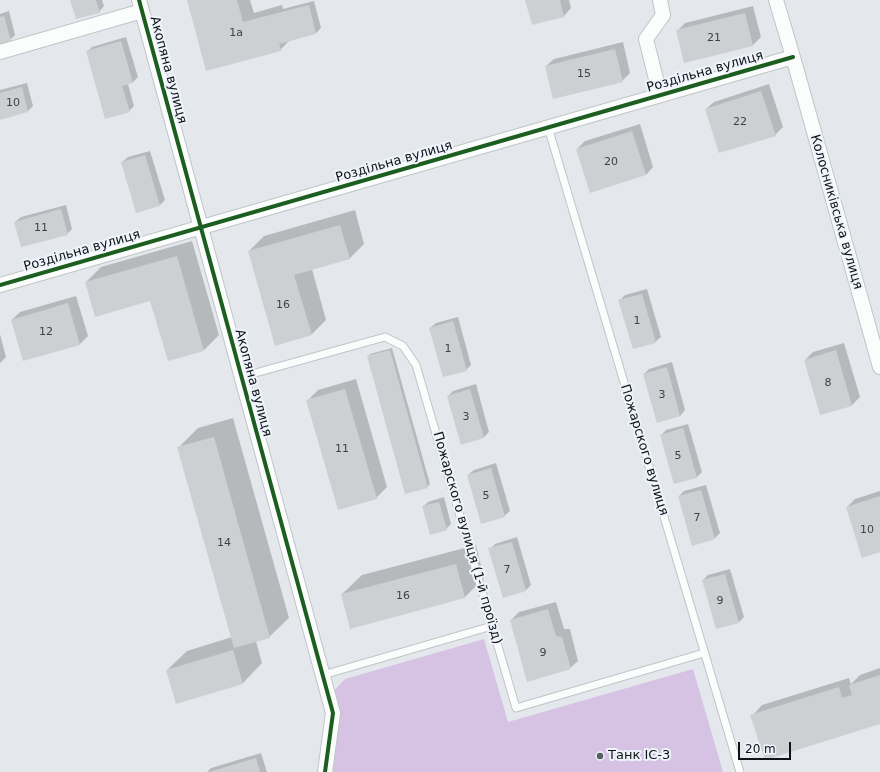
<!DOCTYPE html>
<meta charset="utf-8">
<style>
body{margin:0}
#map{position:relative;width:880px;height:772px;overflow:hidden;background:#e4e8ec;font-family:"DejaVu Sans",sans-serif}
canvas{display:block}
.scale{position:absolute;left:738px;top:742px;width:53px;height:18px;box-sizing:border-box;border:2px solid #101215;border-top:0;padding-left:5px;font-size:12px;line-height:14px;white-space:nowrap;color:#101215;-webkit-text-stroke:3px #eef4fc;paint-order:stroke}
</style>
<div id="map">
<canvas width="880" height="772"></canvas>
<div class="scale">20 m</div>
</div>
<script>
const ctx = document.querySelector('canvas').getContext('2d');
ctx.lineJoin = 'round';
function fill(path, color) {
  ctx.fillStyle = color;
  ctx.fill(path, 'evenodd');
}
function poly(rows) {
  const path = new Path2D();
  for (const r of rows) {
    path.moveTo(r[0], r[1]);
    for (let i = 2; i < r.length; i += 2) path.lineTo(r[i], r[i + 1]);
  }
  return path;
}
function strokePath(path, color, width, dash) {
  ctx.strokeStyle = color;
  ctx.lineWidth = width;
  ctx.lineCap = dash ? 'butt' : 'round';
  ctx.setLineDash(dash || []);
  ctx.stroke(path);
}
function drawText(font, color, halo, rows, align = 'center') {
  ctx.font = font + ' "DejaVu Sans",sans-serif';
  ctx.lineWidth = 4;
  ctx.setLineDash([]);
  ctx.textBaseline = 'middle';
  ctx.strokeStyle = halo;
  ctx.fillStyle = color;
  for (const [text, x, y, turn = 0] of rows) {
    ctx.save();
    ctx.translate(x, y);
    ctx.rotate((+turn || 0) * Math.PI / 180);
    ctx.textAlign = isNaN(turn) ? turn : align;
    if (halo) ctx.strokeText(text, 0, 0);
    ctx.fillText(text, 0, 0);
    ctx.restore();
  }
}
fill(poly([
 [484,639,508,722,693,669,723,772,323,772,327,698,345,679]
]), '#d6c3e3');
fill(poly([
 [71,0,102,0,104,6,99,12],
 [188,0,250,0,254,13,282,5,283,9,314,1,321,28,316,33,290,40,280,50],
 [526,0,569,0,571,8,564,16],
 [753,6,761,37,753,45,684,62,677,31,685,23],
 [9,11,15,35,10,40,0,43,0,14],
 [126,37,138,77,133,82,128,84,134,106,129,111,87,52,92,47],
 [623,42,630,73,622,81,546,66,554,59],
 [27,83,33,106,28,111,0,119,0,90],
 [769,84,783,127,775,135,706,109,714,102],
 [640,124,653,167,646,175,577,149,585,141],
 [150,151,165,200,160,205,122,162,128,157],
 [66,205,72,229,67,234,15,222,21,217],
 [355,210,364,244,349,259,312,269,326,320,311,335,249,251,264,236],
 [192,241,219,335,204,350,168,360,151,300,86,282,101,267],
 [647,289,661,337,655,342,620,300,625,295],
 [76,296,88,336,80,344,24,360,12,320,20,312],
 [458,317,471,365,466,370,430,328,436,323],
 [0,334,6,357,0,363],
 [844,343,860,397,852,405,821,414,805,360,813,352],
 [392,348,430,484,427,487,368,357,370,354],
 [672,362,685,410,680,416,658,422,644,374,649,369],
 [356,379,387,487,376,498,307,401,318,390],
 [476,384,489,432,484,437,448,396,453,391],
 [233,418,289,618,269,637,256,641,262,663,243,683,167,670,187,651,232,637,179,447,198,428],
 [688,424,702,472,697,477,674,483,661,435,666,430],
 [496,463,510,511,504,516,468,475,474,470],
 [706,485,720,533,715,538,679,496,684,491],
 [880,491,880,551,847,507,855,499],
 [444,497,451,524,446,529,423,507,428,502],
 [517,537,531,585,526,590,490,549,495,544],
 [476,545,484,578,465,597,342,594,362,575],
 [730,569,744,617,739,622,703,580,708,575],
 [556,602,564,629,570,629,578,661,570,668,511,620,519,612],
 [880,668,880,723,752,716,762,705,849,678,851,684,860,675],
 [261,753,267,772,207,772,211,768]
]), '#0003');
fill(poly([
 [70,0,96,0,100,13,76,19],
 [187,0,237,0,243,22,309,5,316,34,279,44,281,51,206,71],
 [525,0,560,0,564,17,532,25],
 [745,13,753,46,684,63,676,30],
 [4,16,11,41,0,44,0,17],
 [121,41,133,83,122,86,130,112,105,119,86,51],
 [615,49,623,82,553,99,545,66],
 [22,87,28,112,0,120,0,93],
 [761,91,776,136,719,153,705,109],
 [632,131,646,175,590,193,576,149],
 [145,155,160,206,136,213,121,162],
 [61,209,68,235,21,247,14,222],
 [340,225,350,259,294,275,312,335,275,346,248,251],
 [177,256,204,351,168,361,150,301,95,317,85,282],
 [642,294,656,343,633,349,618,300],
 [68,303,80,345,23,361,11,320],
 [453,321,467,371,443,377,429,328],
 [390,350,428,488,405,494,367,356],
 [836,350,852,406,820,415,804,360],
 [667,367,680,416,657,423,643,374],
 [345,389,377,499,338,510,306,400],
 [470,389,484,438,461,445,447,396],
 [683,428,697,478,674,484,660,435],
 [214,437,270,638,234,648,177,447],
 [491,468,505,517,481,524,467,475],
 [701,490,715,539,692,546,678,496],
 [880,496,880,552,862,558,846,507],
 [439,502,447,530,430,535,422,506],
 [512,542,526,591,503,598,488,548],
 [456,564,465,598,350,629,341,594],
 [725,574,739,623,716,629,702,580],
 [548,609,556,636,562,637,571,669,527,682,510,620],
 [233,650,243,684,176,704,166,670],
 [880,675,880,724,765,760,750,715,839,687,842,698,852,695,849,685],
 [256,758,260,772,209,772]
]), '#cdcfd3');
const lane = poly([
 [548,127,740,772],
 [241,377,385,337,403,346,416,365,516,708,704,653],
 [323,675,492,626]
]);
const street = poly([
 [139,0,333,713,325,772],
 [660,0,663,15,646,39,660,95],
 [776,0,793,57,880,367],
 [0,52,142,11],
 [0,285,793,57]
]);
strokePath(lane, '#c1c4c7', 9);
strokePath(street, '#c1c4c7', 16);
strokePath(lane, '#fbfcfc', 7);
strokePath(street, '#fbfcfc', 14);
strokePath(poly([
 [139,0,333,713,325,772],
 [0,285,793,57]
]), '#1b5e20', 4);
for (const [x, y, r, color] of [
 [600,756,4,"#5a5d60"]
]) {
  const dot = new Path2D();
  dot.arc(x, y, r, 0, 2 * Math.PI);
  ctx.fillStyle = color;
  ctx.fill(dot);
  strokePath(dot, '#eef4fc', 1.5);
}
drawText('11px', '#3f4144', null, [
 ["1а",236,33],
 ["21",714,38],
 ["15",584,74],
 ["10",13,103],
 ["22",740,122],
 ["20",611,162],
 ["11",41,228],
 ["16",283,305],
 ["1",637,321],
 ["12",46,332],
 ["1",448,349],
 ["8",828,383],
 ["3",662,395],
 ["3",466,417],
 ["11",342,449],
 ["5",678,456],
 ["5",486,496],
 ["7",697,518],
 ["10",867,530],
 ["14",224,543],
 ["7",507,570],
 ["16",403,596],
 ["9",720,601],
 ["9",543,653]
]);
drawText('13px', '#101215', '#eef4fc', [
 ["Акопяна вулиця",168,70,75],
 ["Роздільна вулиця",705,72,-16],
 ["Роздільна вулиця",394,162,-16],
 ["Колосниківська вулиця",836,212,74],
 ["Роздільна вулиця",82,251,-16],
 ["Акопяна вулиця",253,383,75],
 ["Пожарского вулиця",644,450,73],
 ["Пожарского вулиця (1-й проїзд)",467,538,74]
]);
drawText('13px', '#101215', '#eef4fc', [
 ["Танк ІС-3",608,756]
], 'left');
</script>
